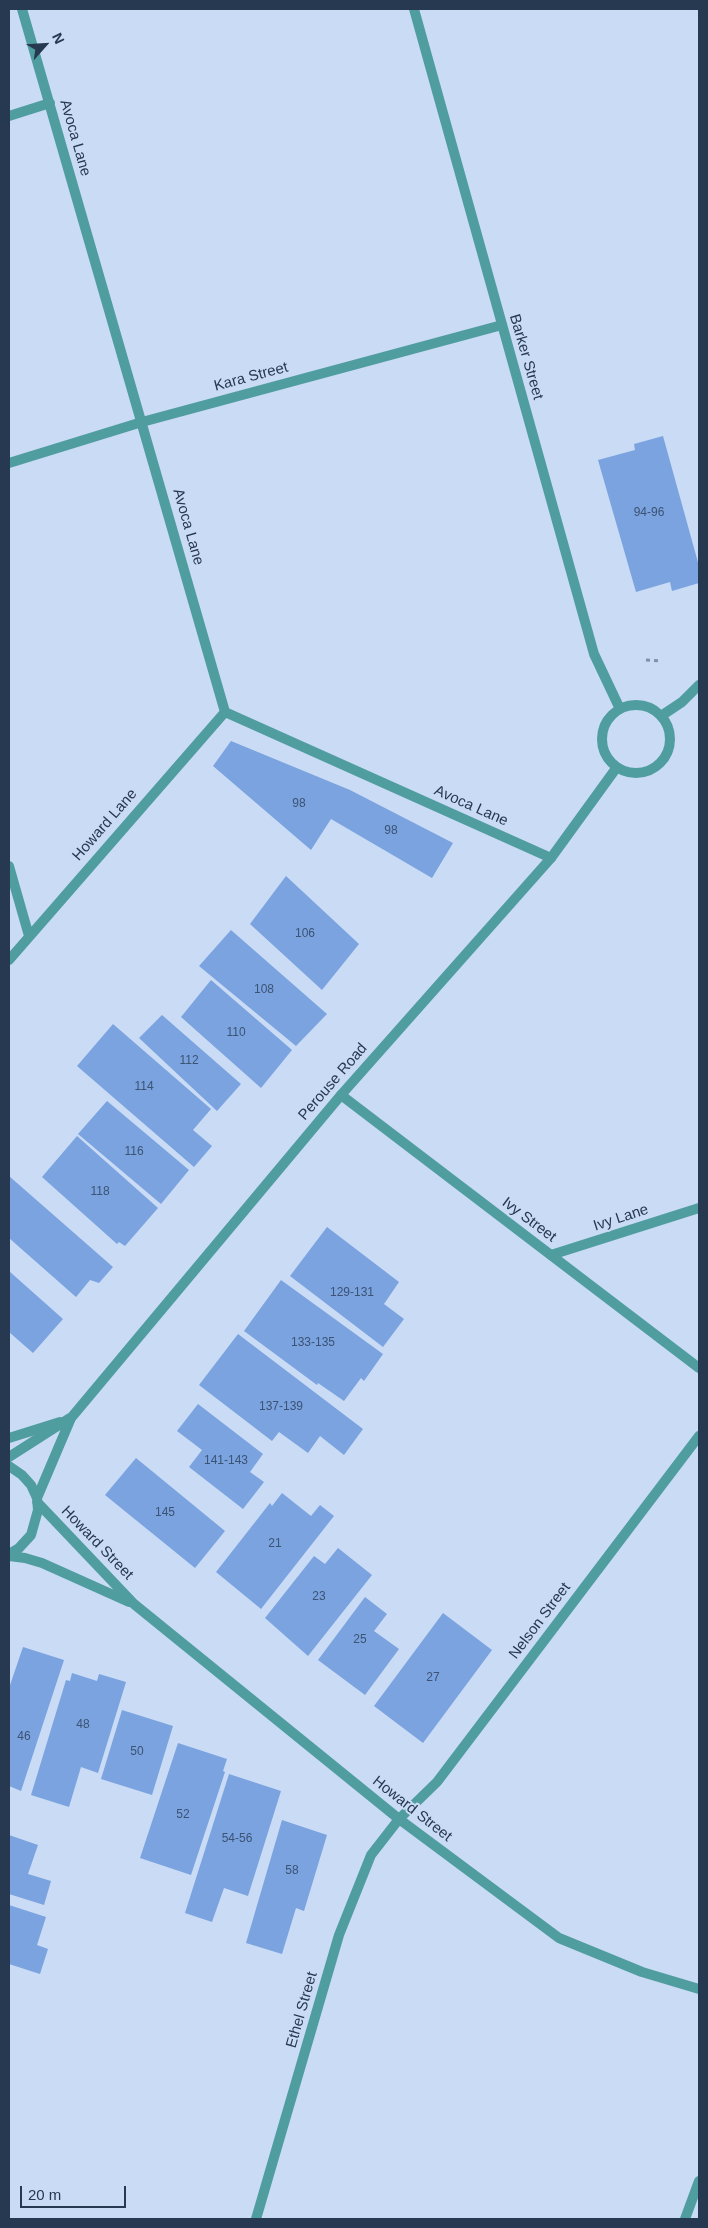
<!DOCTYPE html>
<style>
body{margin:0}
#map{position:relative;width:708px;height:2228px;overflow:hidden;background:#cadbf5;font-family:Helvetica,sans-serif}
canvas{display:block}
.frame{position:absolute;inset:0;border:10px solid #273851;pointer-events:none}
.north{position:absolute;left:20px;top:20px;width:50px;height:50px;-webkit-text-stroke:4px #cadbf5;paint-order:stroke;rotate:64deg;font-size:14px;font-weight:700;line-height:20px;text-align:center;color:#273851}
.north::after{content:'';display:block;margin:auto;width:18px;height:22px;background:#273851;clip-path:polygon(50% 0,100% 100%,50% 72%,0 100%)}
.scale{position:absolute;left:20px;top:2186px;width:106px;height:22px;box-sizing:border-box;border:2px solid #273851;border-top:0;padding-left:6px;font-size:15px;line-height:18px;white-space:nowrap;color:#273851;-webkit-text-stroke:4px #cadbf5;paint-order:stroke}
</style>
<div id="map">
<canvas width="708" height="2228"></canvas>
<div class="frame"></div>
<div class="north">N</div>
<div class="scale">20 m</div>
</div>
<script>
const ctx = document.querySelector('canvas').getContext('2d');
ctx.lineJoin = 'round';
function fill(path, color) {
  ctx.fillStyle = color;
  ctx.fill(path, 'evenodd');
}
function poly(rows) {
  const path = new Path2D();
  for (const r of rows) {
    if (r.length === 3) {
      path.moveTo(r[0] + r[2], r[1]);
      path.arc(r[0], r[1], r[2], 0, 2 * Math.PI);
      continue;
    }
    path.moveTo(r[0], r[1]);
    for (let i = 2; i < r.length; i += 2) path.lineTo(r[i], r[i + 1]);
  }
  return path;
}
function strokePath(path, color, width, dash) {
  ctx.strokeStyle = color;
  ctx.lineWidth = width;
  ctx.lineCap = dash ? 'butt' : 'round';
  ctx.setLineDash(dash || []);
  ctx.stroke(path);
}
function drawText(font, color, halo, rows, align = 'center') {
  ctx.font = font + ' Helvetica,sans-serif';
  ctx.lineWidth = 4;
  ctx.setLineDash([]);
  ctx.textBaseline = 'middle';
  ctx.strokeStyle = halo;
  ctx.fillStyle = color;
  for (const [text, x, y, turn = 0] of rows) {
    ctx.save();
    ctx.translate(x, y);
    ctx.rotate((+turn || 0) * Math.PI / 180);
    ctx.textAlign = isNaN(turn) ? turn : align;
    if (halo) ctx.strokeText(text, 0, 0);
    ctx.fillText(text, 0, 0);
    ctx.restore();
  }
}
fill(poly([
 [663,436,699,566,699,583,672,591,670,582,636,592,598,460,635,450,634,444],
 [231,741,350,790,453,843,432,878,331,819,311,850,213,766],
 [286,876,359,944,322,990,250,924],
 [231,930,327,1014,296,1046,199,966],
 [211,980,292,1050,261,1088,181,1017],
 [162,1015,241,1084,217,1111,139,1038],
 [113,1024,211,1109,193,1130,212,1146,194,1167,77,1066],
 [107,1101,189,1170,161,1204,78,1134],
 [77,1136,158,1208,125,1246,119,1242,117,1244,42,1177],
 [9,1176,113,1267,99,1283,90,1280,76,1297,9,1238],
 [327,1227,399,1282,384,1304,404,1319,383,1347,290,1276],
 [9,1271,63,1319,33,1353,9,1332],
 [281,1280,383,1354,364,1381,361,1378,344,1401,318,1383,317,1385,244,1331],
 [238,1334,363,1429,344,1455,320,1436,308,1453,279,1432,272,1441,199,1385],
 [198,1404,263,1454,250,1472,264,1482,243,1509,189,1467,202,1450,177,1431],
 [136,1458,225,1531,195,1568,105,1495],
 [282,1493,311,1516,320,1505,334,1516,261,1609,216,1572,270,1503,272,1506],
 [338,1548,372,1575,308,1656,265,1618,314,1556,325,1564],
 [365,1597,387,1614,374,1631,399,1649,365,1695,318,1660],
 [443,1613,492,1650,423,1743,374,1706],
 [23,1647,64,1660,21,1791,9,1786,9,1688],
 [72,1673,97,1681,99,1674,126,1682,98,1773,81,1767,69,1807,31,1795,66,1680,70,1681],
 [122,1710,173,1726,152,1795,101,1779],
 [178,1743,227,1759,223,1771,225,1772,191,1875,140,1858],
 [229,1774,281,1791,248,1896,224,1888,212,1922,185,1913],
 [282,1820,327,1835,304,1911,296,1908,282,1954,246,1943],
 [9,1835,38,1845,28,1874,51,1881,44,1905,9,1894],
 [9,1905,46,1917,37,1945,48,1949,40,1974,9,1964]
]), '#7aa3df');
strokePath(poly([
 [646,660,661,661]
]), '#8192ac', 3, [4, 4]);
strokePath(poly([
 [22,9,225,712,551,858],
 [9,116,50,103],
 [9,866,29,936],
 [9,960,225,712],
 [551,1255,699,1208],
 [9,1438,60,1422]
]), '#509d9f', 10);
strokePath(poly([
 [9,463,142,422,502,325],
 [341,1095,699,1368],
 [256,2219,339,1935,371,1855,399,1819,437,1782,699,1436],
 [685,2219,699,2181]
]), '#509d9f', 10);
strokePath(poly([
 [414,9,594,654,620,709],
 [636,739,34],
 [661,716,682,702,699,685],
 [9,1457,70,1418],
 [9,1466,22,1475,31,1485,37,1498,38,1510,31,1535,19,1548,9,1554],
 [37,1498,71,1418,341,1095,551,858,617,767],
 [37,1502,134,1604,399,1819,559,1938,642,1972,699,1989],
 [9,1556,25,1558,42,1563,129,1602]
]), '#509d9f', 10);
drawText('12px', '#3c5374', null, [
 ["94-96",649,513],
 ["98",299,804],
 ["98",391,831],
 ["106",305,934],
 ["108",264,990],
 ["110",236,1033],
 ["112",189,1061],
 ["114",144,1087],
 ["116",134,1152],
 ["118",100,1192],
 ["129-131",352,1293],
 ["133-135",313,1343],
 ["137-139",281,1407],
 ["141-143",226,1461],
 ["145",165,1513],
 ["21",275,1544],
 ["23",319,1597],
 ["25",360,1640],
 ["27",433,1678],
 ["48",83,1725],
 ["46",24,1737],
 ["50",137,1752],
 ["52",183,1815],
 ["54-56",237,1839],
 ["58",292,1871]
]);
drawText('15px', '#273851', '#cadbf5', [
 ["Avoca Lane",75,138,74],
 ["Barker Street",526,357,74],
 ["Kara Street",251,377,-15],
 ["Avoca Lane",188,527,74],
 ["Avoca Lane",471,806,24],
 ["Howard Lane",105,825,-49],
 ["Perouse Road",333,1082,-49],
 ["Ivy Lane",621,1218,-18],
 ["Ivy Street",529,1220,37],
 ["Howard Street",97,1543,46],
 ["Nelson Street",540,1621,-53],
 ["Howard Street",412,1809,38],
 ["Ethel Street",302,2010,-74]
]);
</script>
